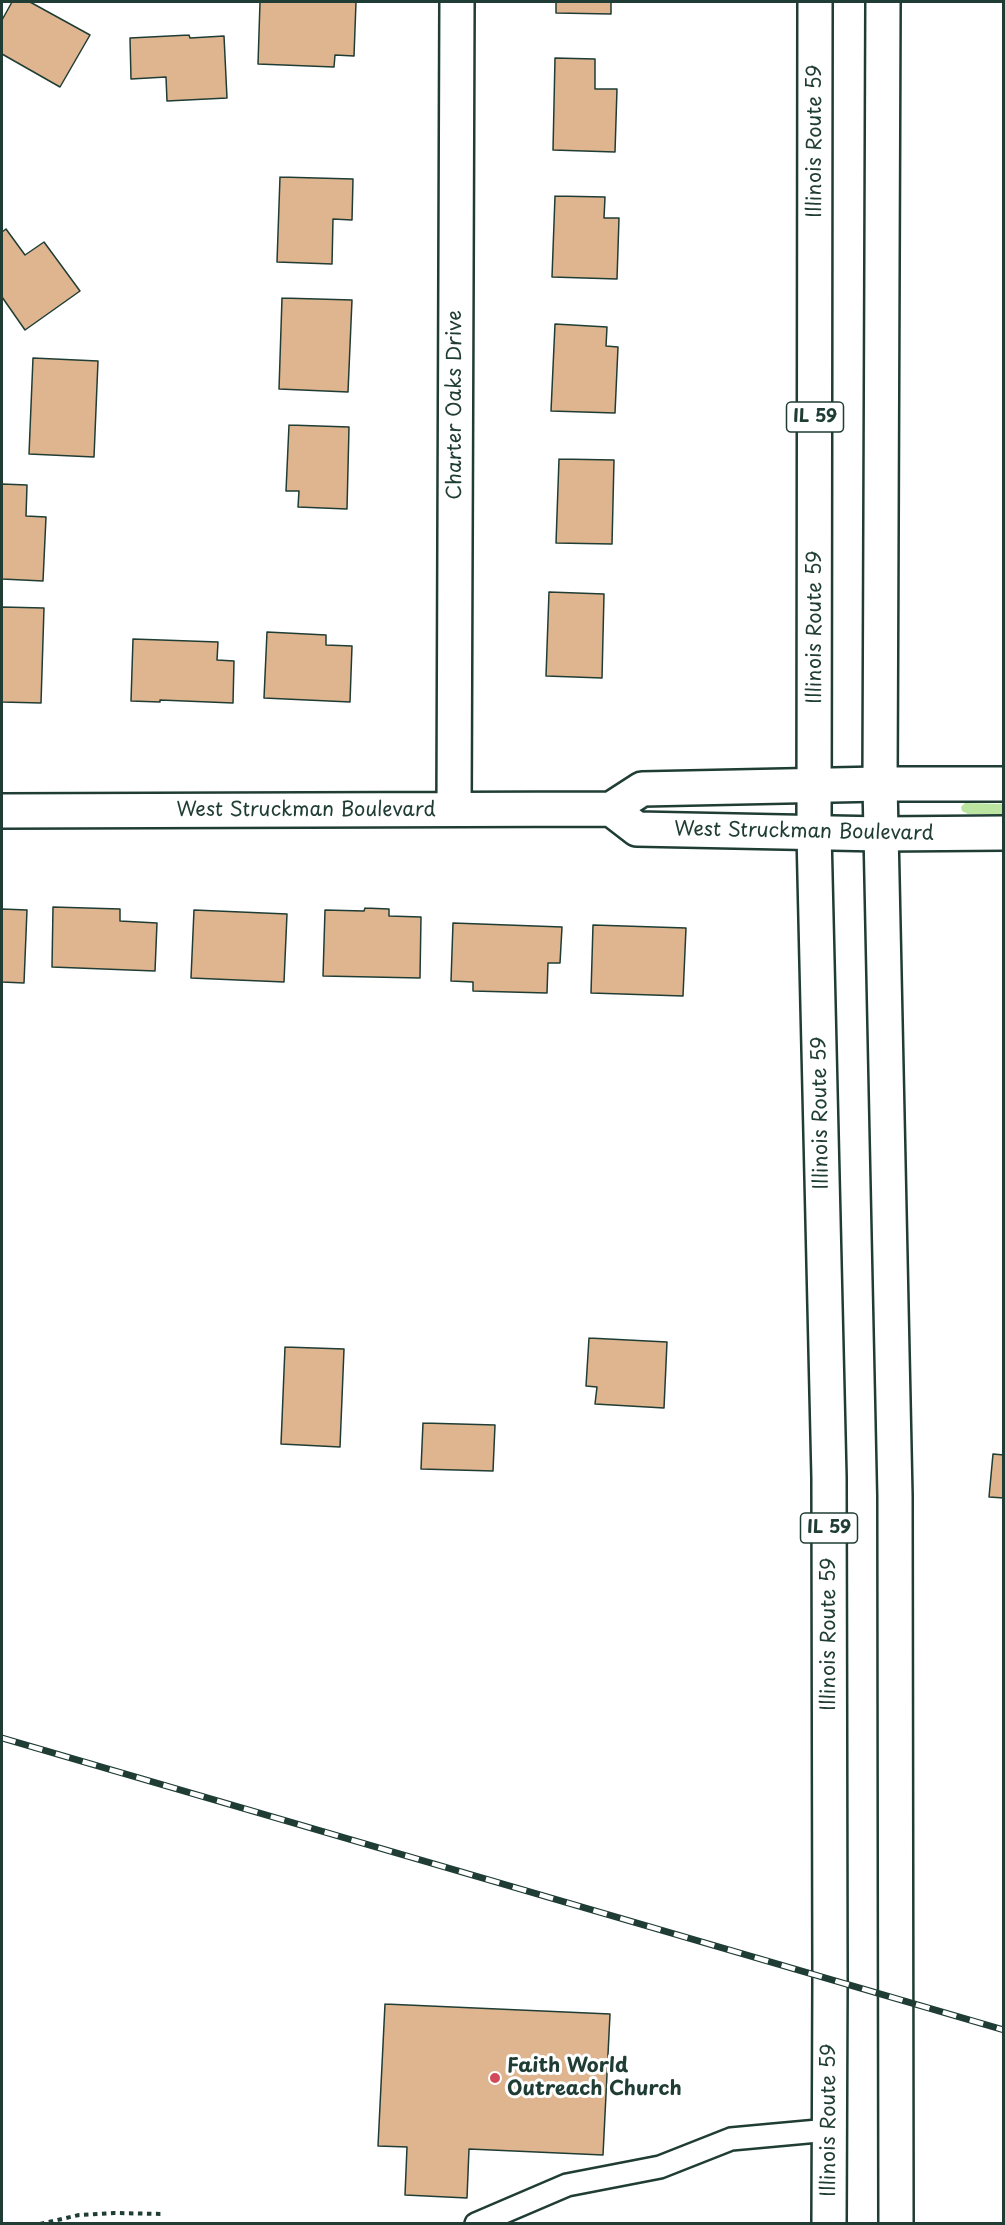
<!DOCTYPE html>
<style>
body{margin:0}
#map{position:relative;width:1005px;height:2225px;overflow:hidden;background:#fff;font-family:"Playpen Sans",sans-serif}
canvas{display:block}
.frame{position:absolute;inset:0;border:3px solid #1f3d34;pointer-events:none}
</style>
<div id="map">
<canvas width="1005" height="2225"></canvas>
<div class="frame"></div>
</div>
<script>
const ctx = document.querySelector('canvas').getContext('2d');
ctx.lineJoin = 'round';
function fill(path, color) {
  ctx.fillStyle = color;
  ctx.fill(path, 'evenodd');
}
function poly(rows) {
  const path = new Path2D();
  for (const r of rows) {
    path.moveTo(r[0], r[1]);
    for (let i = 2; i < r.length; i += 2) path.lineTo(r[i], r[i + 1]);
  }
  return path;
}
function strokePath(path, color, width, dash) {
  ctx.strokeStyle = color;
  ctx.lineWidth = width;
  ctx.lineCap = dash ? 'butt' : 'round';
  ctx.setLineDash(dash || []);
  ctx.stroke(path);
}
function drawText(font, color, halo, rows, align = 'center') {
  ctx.font = font + ' "Playpen Sans",sans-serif';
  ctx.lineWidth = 6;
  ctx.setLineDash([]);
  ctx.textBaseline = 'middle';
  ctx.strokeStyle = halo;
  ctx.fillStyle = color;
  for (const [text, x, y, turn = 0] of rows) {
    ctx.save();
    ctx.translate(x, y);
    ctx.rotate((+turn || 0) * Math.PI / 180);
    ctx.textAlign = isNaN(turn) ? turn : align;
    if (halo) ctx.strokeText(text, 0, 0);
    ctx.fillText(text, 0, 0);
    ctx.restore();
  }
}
fill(poly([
 [965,803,1003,804,1003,814,968,814,962,811,961,807]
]), '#bbe4a0');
const building = poly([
 [12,2,30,2,90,35,60,87,2,54,2,20,12,2],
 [260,2,356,2,354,56,335,55,334,67,258,64,260,2],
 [556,2,611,2,611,14,556,13,556,2],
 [189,35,190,38,224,36,227,98,167,101,166,77,131,79,130,38,189,35],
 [555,58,595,59,595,89,617,89,615,152,553,150,555,58],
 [280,177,353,179,352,220,333,219,332,264,277,262,280,177],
 [555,196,605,197,604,218,619,218,617,279,552,277,555,196],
 [6,229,25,255,44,242,80,291,25,330,2,297,2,232,6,229],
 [282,298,352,300,348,392,279,389,282,298],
 [555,324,607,327,606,346,618,347,615,413,551,411,555,324],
 [33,358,98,361,94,457,29,454,33,358],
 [289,425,349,427,347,509,298,507,299,491,286,491,289,425],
 [559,459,614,460,612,544,556,543,559,459],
 [2,484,27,485,26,516,46,517,43,581,2,579,2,484],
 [549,592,604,594,602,678,546,676,549,592],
 [2,607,44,608,41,703,2,702,2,607],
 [267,632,326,635,326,645,352,646,350,702,264,698,267,632],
 [133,639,218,642,217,660,234,661,233,703,160,700,160,702,131,701,133,639],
 [53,907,120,909,120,921,157,923,155,971,52,967,53,907],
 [365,908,389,909,389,916,421,917,420,978,323,976,325,910,364,911,365,908],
 [2,909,27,910,24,983,2,982,2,909],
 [194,910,287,914,284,982,191,978,194,910],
 [453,923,562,927,560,963,548,963,547,993,473,991,473,982,451,981,453,923],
 [593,925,686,928,683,996,591,993,593,925],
 [589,1338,667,1342,664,1408,595,1404,597,1387,586,1386,589,1338],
 [285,1347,344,1349,340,1447,281,1444,285,1347],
 [423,1423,495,1425,493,1471,421,1469,423,1423],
 [993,1454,1004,1455,1004,1498,989,1497,993,1454],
 [385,2004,610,2014,603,2155,469,2149,467,2198,405,2195,407,2147,378,2146,385,2004]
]);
fill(building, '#dfb590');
strokePath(building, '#1f3d34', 1.5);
const service = poly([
 [476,2224,567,2185,660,2167,731,2139,829,2130]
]);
const minor = poly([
 [454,809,457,2],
 [611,809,637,829,881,834,1004,833],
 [2,811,611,809,642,789,880,784,1004,784]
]);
const primary = poly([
 [815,2,814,833,829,1478,830,1979,829,2224],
 [883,2,880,784,895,1496,896,2224]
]);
strokePath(service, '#1f3d34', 26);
strokePath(minor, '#1f3d34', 38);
strokePath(primary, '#1f3d34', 38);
strokePath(poly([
 [40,2224,79,2215,114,2213,164,2214]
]), '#1f3d34', 4, [4.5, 4.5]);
strokePath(service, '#fff', 21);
strokePath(minor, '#fff', 33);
strokePath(primary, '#fff', 33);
const rail = poly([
 [2,1738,1004,2030]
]);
strokePath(rail, '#1f3d34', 7);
strokePath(rail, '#fff', 4.5, [14]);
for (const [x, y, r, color] of [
 [495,2078,6,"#d1495b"]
]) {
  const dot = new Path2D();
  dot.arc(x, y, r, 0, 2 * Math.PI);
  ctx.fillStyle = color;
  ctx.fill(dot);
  strokePath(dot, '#fff', 2);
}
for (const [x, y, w] of [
 [815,417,57],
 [829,1528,57]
]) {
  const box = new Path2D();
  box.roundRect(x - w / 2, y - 15, w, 30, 4.5);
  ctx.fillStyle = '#fff';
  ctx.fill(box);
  strokePath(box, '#1f3d34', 1.5);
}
drawText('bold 18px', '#1f3d34', null, [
 ["IL 59",815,417],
 ["IL 59",829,1528]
]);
drawText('20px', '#1f3d34', '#fff', [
 ["Illinois Route 59",815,141,-90],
 ["Charter Oaks Drive",455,405,-90],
 ["Illinois Route 59",815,627,-90],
 ["West Struckman Boulevard",306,810],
 ["West Struckman Boulevard",804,832,1],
 ["Illinois Route 59",821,1113,-91],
 ["Illinois Route 59",829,1634,-90],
 ["Illinois Route 59",829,2120,-90]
]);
drawText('bold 20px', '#1f3d34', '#fff', [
 ["Faith World",507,2066],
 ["Outreach Church",507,2089]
], 'left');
</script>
